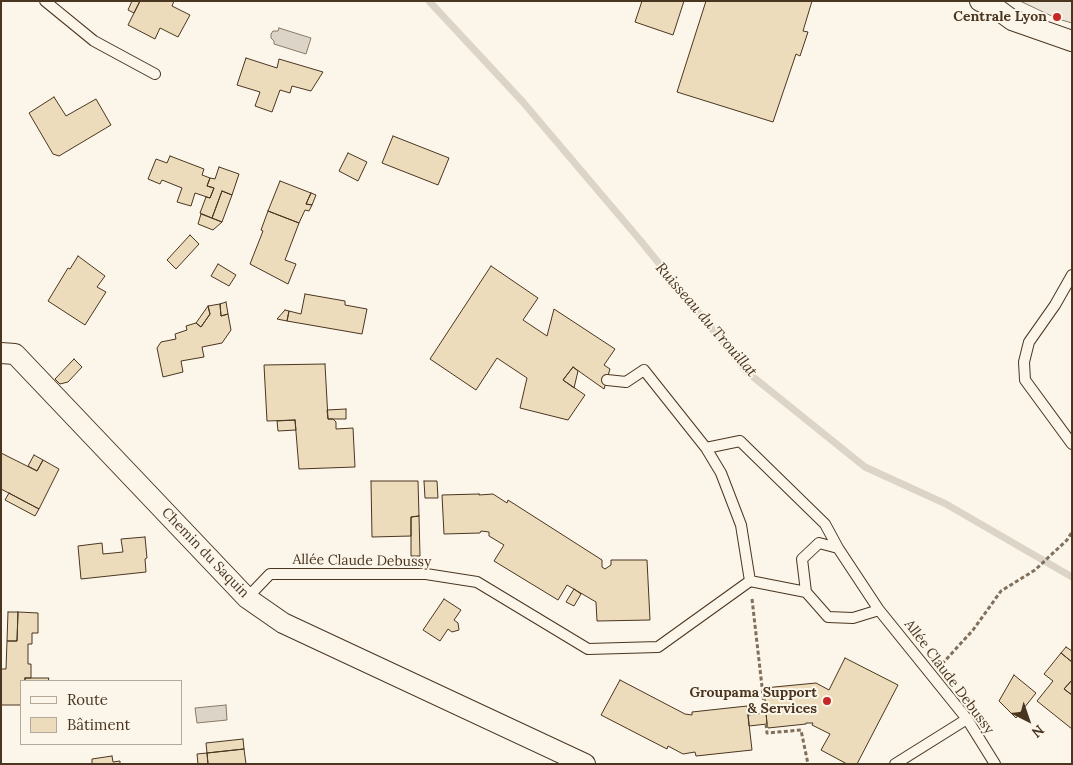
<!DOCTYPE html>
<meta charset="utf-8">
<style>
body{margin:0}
#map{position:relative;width:1073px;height:765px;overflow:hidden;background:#fbf6e9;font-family:Lora,serif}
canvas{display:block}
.frame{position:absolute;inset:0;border:2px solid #4a3520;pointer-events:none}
.legend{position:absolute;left:20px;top:680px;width:162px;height:65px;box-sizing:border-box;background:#fbf6e9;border:1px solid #b4a999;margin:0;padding:6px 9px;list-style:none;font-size:15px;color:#4a3520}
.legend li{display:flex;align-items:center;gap:10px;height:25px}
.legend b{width:25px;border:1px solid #b4a999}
.north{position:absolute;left:1003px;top:695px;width:50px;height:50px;-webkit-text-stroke:4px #fbf6e9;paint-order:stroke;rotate:139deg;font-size:14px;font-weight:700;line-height:20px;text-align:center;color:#4a3520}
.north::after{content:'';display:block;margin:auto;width:18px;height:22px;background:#4a3520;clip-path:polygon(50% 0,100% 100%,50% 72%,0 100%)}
</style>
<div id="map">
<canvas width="1073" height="765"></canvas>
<div class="frame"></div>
<ul class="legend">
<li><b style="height:6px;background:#fbf6e9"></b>Route</li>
<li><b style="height:14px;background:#ecdcbc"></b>Bâtiment</li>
</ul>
<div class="north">N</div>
</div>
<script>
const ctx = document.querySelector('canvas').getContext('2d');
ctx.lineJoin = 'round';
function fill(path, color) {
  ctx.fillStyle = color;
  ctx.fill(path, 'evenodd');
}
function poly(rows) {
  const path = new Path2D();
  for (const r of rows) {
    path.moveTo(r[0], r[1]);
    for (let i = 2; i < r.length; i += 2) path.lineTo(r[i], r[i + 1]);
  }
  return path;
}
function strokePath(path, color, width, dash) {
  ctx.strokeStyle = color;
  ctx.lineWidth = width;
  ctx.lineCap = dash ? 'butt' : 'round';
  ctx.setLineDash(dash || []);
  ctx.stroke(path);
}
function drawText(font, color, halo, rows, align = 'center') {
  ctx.font = font + ' Lora,serif';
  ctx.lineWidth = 4;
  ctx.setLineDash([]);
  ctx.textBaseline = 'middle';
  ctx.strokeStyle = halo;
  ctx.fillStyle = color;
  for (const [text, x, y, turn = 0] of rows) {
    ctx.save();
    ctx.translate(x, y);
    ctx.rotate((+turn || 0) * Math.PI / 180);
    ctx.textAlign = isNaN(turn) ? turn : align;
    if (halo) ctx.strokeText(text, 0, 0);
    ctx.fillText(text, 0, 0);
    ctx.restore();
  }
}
const green = poly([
 [1020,1,1072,1,1072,23,1058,19,1020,1]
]);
fill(green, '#ede6d9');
strokePath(green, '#887966', 1);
const water = poly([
 [279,28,311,38,306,54,274,44,274,41,271,38,271,34,273,31,278,31,279,28],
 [226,705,227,720,197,723,195,708,226,705]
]);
fill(water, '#dcd4c6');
strokePath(water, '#887966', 1);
strokePath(poly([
 [429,1,522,101,640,240,747,372,865,467,946,504,1072,577]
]), '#dcd4c6', 7);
const building = poly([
 [132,1,140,1,134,13,128,10,132,1],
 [140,1,174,1,172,6,190,15,178,37,160,28,155,39,128,25,140,1],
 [642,1,684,1,673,35,635,22,642,1],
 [706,1,812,1,803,31,808,32,800,56,796,54,773,122,677,92,706,1],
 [246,58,277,68,279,59,323,72,311,91,292,86,290,93,280,90,272,112,255,106,260,92,237,85,246,58],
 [54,97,66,116,96,99,111,125,59,156,53,154,29,113,54,97],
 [393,136,449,158,438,185,382,163,393,136],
 [348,153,367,162,358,181,339,171,348,153],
 [170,156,204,169,202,175,210,178,207,186,214,188,210,198,195,193,191,206,177,202,182,188,162,180,160,184,148,179,156,159,167,163,170,156],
 [219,167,239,174,232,195,222,191,212,218,200,213,206,197,210,198,214,188,207,186,210,178,215,179,219,167],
 [280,181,311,193,306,204,312,205,309,211,305,210,299,223,268,211,280,181],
 [222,191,232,195,222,222,212,218,222,191],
 [311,193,316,195,312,205,306,204,311,193],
 [268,211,299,223,285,260,296,264,288,284,250,264,263,231,261,230,268,211],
 [201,214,222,222,213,230,198,224,201,214],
 [190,235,199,244,176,269,167,260,190,235],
 [78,256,105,276,97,287,106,292,85,325,48,301,68,268,70,269,78,256],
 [218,264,236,275,229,286,211,276,218,264],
 [491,266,538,298,523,320,547,336,554,309,615,349,604,365,610,369,604,389,573,367,563,380,585,395,568,420,520,408,527,378,497,358,476,390,430,359,491,266],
 [305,294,345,301,345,305,367,309,362,334,287,321,289,311,301,314,305,294],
 [226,302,228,314,221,316,220,304,226,302],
 [220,304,221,316,228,314,231,330,222,343,202,347,204,357,181,361,183,372,163,377,157,348,161,342,176,339,175,334,187,330,186,326,196,323,201,327,210,314,208,306,220,304],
 [208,306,210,314,201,327,196,323,208,306],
 [285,310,289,311,287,321,277,319,285,310],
 [74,359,82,367,68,382,60,384,55,379,74,359],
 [325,364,328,419,333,419,336,422,336,429,353,428,355,467,299,469,295,420,267,421,264,365,325,364],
 [573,367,578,371,574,388,563,380,573,367],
 [346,409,346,419,328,419,327,410,346,409],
 [295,420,296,430,278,431,277,421,295,420],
 [1,453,37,471,43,460,59,469,39,509,1,489,1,453],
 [34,455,43,460,37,471,28,466,34,455],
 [371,481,418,481,419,516,411,517,411,536,372,537,371,481],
 [424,481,437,481,438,498,425,498,424,481],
 [9,493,39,509,35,516,5,500,9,493],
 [479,494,479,495,493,494,507,503,508,500,602,560,602,567,605,569,611,565,611,560,647,560,650,620,597,621,596,602,567,585,558,600,494,561,504,545,489,536,489,532,481,531,480,533,444,534,442,495,479,494],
 [419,516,420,556,411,556,411,517,419,516],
 [145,537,147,558,145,559,146,572,81,579,78,546,102,543,103,554,123,552,121,539,145,537],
 [574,589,581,594,574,606,566,602,574,589],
 [444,599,461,610,454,620,458,623,459,630,452,632,448,629,440,641,423,630,444,599],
 [8,612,18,612,17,641,7,641,8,612],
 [18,612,38,613,38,633,32,633,32,644,28,644,28,664,31,664,31,678,25,678,25,681,21,681,21,705,1,705,1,669,6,669,7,641,17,641,18,612],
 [1066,647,1072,651,1072,662,1061,653,1066,647],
 [1061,653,1072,662,1072,680,1064,689,1072,695,1072,729,1037,701,1053,681,1044,674,1061,653],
 [845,658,898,685,857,764,847,764,821,750,830,734,812,725,813,723,806,723,806,724,768,728,767,724,764,688,816,683,829,690,845,658],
 [1014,675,1036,693,1016,718,999,701,1014,675],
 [25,678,49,678,48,681,25,681,25,678],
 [620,680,685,714,692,715,692,712,747,706,752,750,696,756,695,752,683,754,668,746,667,749,601,715,620,680],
 [1072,680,1072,695,1064,689,1072,680],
 [765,713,766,713,767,724,749,726,748,715,765,713],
 [243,739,244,749,207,753,206,743,243,739],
 [244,749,246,764,208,764,207,753,244,749],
 [207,753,208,764,198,764,197,754,207,753],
 [112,756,113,762,120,761,120,764,92,764,92,759,112,756]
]);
fill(building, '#ecdcbc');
strokePath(building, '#4a3520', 1);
const service = poly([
 [45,1,94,41,155,74],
 [1072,275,1055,305,1029,342,1024,362,1025,380,1072,444],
 [607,380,626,382,644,370,706,448,740,441,825,524,838,548],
 [706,448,721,473,741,525,750,581],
 [806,592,828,617,853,618,879,610],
 [247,598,270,574,426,574,477,582,588,649,658,647,750,581,806,592,802,559,819,543,838,548,879,610,967,719,995,764],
 [895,764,967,719]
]);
const minor = poly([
 [980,1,997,9,1012,20,1072,41],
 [1,353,15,354,247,598,283,623,585,764]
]);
strokePath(service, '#4a3520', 12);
strokePath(minor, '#4a3520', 22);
strokePath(poly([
 [752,599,765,713],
 [942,664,973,630,1001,591,1035,570,1067,540,1072,532],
 [766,724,767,733,801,730,808,764]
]), '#7f6f5c', 3, [4, 2.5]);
strokePath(service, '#fbf6e9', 10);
strokePath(minor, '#fbf6e9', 20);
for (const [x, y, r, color] of [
 [1057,17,5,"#c62828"],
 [827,701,5,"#c62828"]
]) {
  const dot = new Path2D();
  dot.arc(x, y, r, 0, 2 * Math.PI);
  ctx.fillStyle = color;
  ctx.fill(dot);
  strokePath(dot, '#fbf6e9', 2);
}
drawText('bold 14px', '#4a3520', '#fbf6e9', [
 ["Centrale Lyon",1047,17],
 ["Groupama Support",817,693],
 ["& Services",817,709]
], 'right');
drawText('14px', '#4a3520', '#fbf6e9', [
 ["Chemin du Saquin",205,553,46],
 ["Allée Claude Debussy",362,561,1],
 ["Allée Claude Debussy",949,677,53]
]);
drawText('italic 15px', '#4a3520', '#fbf6e9', [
 ["Ruisseau du Trouillat",706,320,49]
]);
</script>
